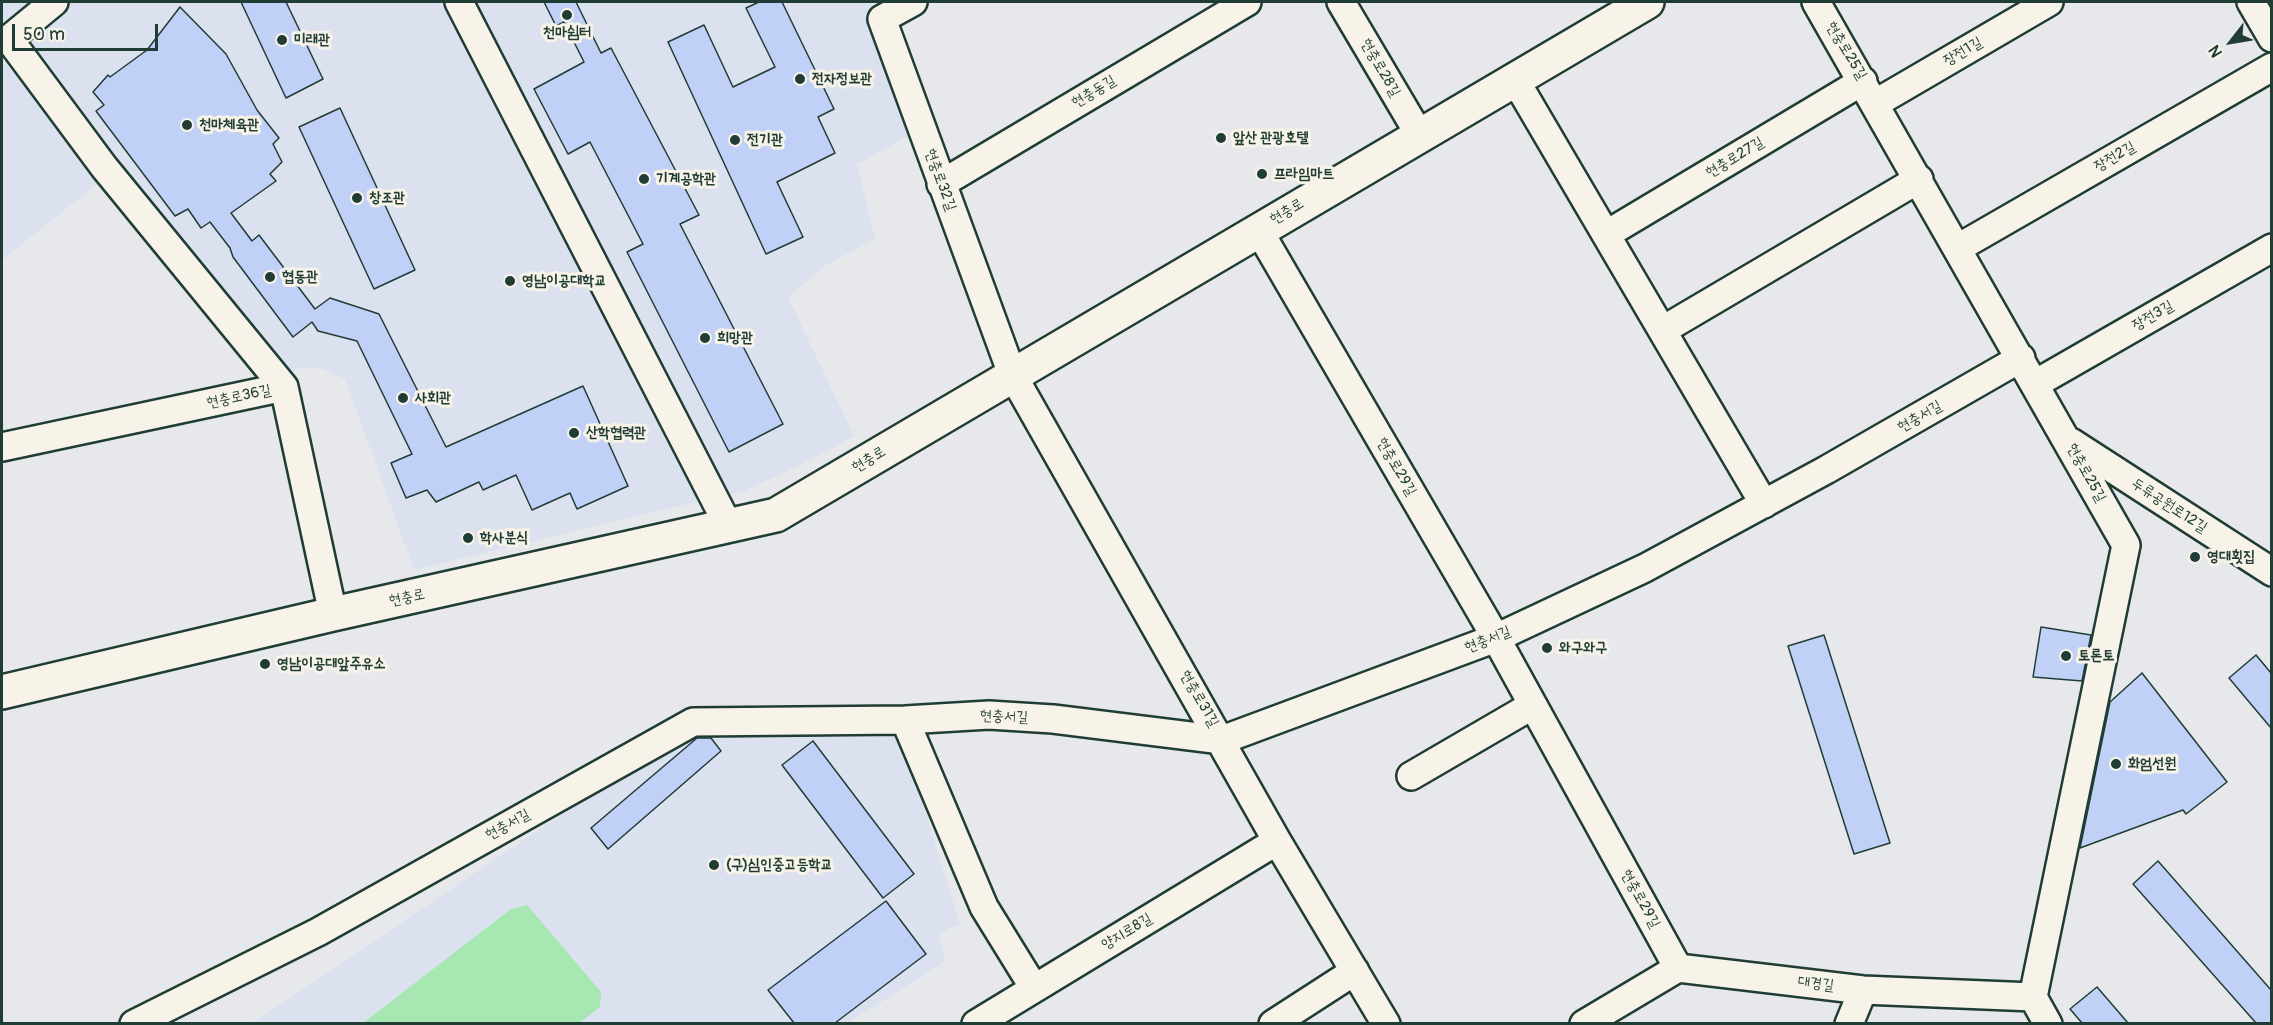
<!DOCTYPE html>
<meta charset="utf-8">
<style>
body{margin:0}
#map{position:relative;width:2273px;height:1025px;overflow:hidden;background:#e7e8ec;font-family:Pangolin,sans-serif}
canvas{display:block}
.frame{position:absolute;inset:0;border:3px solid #1f3d34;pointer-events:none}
.north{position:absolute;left:2201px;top:12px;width:60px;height:60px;-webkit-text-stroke:4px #f7f3e8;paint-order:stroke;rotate:239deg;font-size:16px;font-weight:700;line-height:24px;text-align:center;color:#1f3d34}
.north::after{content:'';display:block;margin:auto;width:21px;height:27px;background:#1f3d34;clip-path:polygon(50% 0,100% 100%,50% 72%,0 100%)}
.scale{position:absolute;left:12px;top:24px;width:146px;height:27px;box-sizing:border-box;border:3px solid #1f3d34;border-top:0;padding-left:8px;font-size:18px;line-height:21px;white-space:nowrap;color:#1f3d34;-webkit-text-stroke:4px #f7f3e8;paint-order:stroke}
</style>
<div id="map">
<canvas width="2273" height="1025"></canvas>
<div class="frame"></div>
<div class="north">N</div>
<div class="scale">50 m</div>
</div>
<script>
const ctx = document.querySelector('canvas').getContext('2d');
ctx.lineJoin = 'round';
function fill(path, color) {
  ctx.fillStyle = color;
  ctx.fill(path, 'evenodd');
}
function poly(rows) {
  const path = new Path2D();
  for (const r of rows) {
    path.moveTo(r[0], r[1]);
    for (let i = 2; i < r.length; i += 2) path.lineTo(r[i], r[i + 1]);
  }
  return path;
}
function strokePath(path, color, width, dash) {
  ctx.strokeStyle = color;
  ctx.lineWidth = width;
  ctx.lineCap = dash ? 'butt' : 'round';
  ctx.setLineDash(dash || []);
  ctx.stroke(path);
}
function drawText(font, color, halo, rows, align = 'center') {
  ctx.font = font + ' Pangolin,"Poor Story",sans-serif';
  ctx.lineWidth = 6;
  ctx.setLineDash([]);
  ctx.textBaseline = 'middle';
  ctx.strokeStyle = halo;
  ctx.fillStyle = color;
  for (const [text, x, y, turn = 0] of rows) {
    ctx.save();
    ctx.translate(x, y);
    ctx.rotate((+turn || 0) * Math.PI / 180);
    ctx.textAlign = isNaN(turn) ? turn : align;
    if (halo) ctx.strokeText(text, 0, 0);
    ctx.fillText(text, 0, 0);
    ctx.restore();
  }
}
fill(poly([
 [2,2,871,2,912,134,857,164,875,239,826,265,788,297,854,436,803,464,746,490,414,570,345,379,322,369,303,367,290,373,227,299,75,104,2,22],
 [2,60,104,167,99,183,2,260],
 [691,727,892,728,904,743,960,924,938,935,946,961,848,1023,251,1024]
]), '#dce1ef');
fill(poly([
 [527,905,601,992,600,1007,579,1023,363,1023,511,909]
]), '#a7e8b2');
const building = poly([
 [241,2,286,2,323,79,286,98,241,2],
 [544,2,576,2,601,53,611,48,699,215,680,224,783,424,729,452,627,252,643,244,590,142,568,154,534,89,584,62,564,22,556,26,544,2],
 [759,2,782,2,834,109,818,117,835,153,777,182,803,237,766,254,668,42,704,25,733,87,775,67,746,8,759,2],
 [180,7,226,54,257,110,279,138,273,144,282,162,270,174,276,181,231,213,252,241,259,235,315,309,330,298,379,314,446,447,583,386,628,486,577,509,570,493,532,510,516,475,483,490,479,482,436,502,427,490,406,498,391,463,412,454,357,341,318,331,312,322,293,337,233,257,230,248,210,222,201,228,188,209,175,216,96,111,104,105,93,92,108,75,110,77,147,50,180,7],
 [340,108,415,270,374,289,299,127,340,108],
 [2041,627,2091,635,2082,681,2033,677,2041,627],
 [1824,635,1890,843,1854,854,1788,646,1824,635],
 [2256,655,2271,673,2271,728,2229,678,2256,655],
 [2142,673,2227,782,2186,814,2183,810,2080,848,2110,702,2142,673],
 [697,738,711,738,721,751,608,849,591,828,697,738],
 [813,741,914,874,883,898,782,765,813,741],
 [2158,861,2271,990,2271,1023,2256,1023,2133,884,2158,861],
 [886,901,926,954,835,1023,794,1023,768,990,886,901],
 [2097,987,2128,1023,2082,1023,2070,1009,2097,987]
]);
fill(building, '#c1d0f7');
strokePath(building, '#1f3d34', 1.5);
const minor = poly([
 [54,2,9,39,104,167,284,387,333,614],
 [459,2,729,527],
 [913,2,882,19,1012,374,1277,841,1386,1024],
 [1341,2,1419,134],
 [1816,2,2126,545,2033,997],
 [2251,2,2272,38],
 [1514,78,1764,504],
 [1876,103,2049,2],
 [941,184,1247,2],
 [1258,229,1496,638,1678,968],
 [1607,234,1863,81],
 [1958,248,2272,67],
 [1663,330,1919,179],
 [2035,384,2272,248],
 [2071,442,2272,572],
 [2,447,284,387],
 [905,720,984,907,1034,988],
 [1411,776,1533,705],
 [2033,997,2048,1024],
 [134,1024,318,932,693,722,905,720,989,715,1053,719,1222,740,1496,638,1645,568,1826,470,2021,358],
 [976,1024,1277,841],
 [1273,1024,1355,971],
 [1584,1024,1678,968,1863,990,2033,997],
 [1849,1024,1863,990]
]);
const major = poly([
 [2,692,333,614,776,515,1647,2]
]);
strokePath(minor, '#1f3d34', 32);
strokePath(major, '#1f3d34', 38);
strokePath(minor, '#f7f3e8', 27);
strokePath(major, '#f7f3e8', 33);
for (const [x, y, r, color] of [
 [567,15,6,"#1f3d34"],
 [282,40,6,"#1f3d34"],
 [800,79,6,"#1f3d34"],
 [187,125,6,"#1f3d34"],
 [1221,138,6,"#1f3d34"],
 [735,140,6,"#1f3d34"],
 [1262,174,6,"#1f3d34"],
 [644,179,6,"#1f3d34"],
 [357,198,6,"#1f3d34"],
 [270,277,6,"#1f3d34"],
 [510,281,6,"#1f3d34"],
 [705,338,6,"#1f3d34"],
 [403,398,6,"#1f3d34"],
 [574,433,6,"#1f3d34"],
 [468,538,6,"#1f3d34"],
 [2195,557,6,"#1f3d34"],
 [1547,648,6,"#1f3d34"],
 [2066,656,6,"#1f3d34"],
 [265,664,6,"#1f3d34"],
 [2116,764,6,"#1f3d34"],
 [714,865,6,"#1f3d34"]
]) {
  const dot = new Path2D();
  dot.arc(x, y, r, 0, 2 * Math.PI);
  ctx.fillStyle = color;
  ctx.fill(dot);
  strokePath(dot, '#f7f3e8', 2);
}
drawText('bold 15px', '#1f3d34', '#f7f3e8', [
 ["천마쉼터",567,33,"center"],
 ["미래관",294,40],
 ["전자정보관",812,79],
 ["천마체육관",199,125],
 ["앞산 관광호텔",1233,138],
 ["전기관",747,140],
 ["프라임마트",1274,174],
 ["기계공학관",656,179],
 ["창조관",369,198],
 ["협동관",282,277],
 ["영남이공대학교",522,281],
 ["희망관",717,338],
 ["사회관",415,398],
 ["산학협력관",586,433],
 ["학사분식",480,538],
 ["영대횟집",2207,557],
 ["와구와구",1559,648],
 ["토론토",2078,656],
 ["영남이공대앞주유소",277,664],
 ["화엄선원",2128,764],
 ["(구)심인중고등학교",726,865]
], 'left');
drawText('15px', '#1f3d34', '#f7f3e8', [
 ["현충로25길",1846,51,59],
 ["장전1길",1963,52,-30],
 ["현충로28길",1380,68,60],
 ["현충동길",1094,92,-31],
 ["장전2길",2115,157,-30],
 ["현충로27길",1735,158,-31],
 ["현충로32길",940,180,70],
 ["현충로",1287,212,-31],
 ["장전3길",2153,316,-30],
 ["현충로36길",239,397,-12],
 ["현충서길",1920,417,-30],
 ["현충로",869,460,-31],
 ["현충로29길",1396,467,60],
 ["현충로25길",2086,473,61],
 ["두류공원로12길",2169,506,33],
 ["현충로",407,598,-12],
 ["현충서길",1488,640,-22],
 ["현충로31길",1199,699,60],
 ["현충서길",1004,717,2],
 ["현충서길",508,825,-29],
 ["현충로29길",1640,899,61],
 ["양지로8길",1127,932,-31],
 ["대경길",1816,984,7]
]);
</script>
